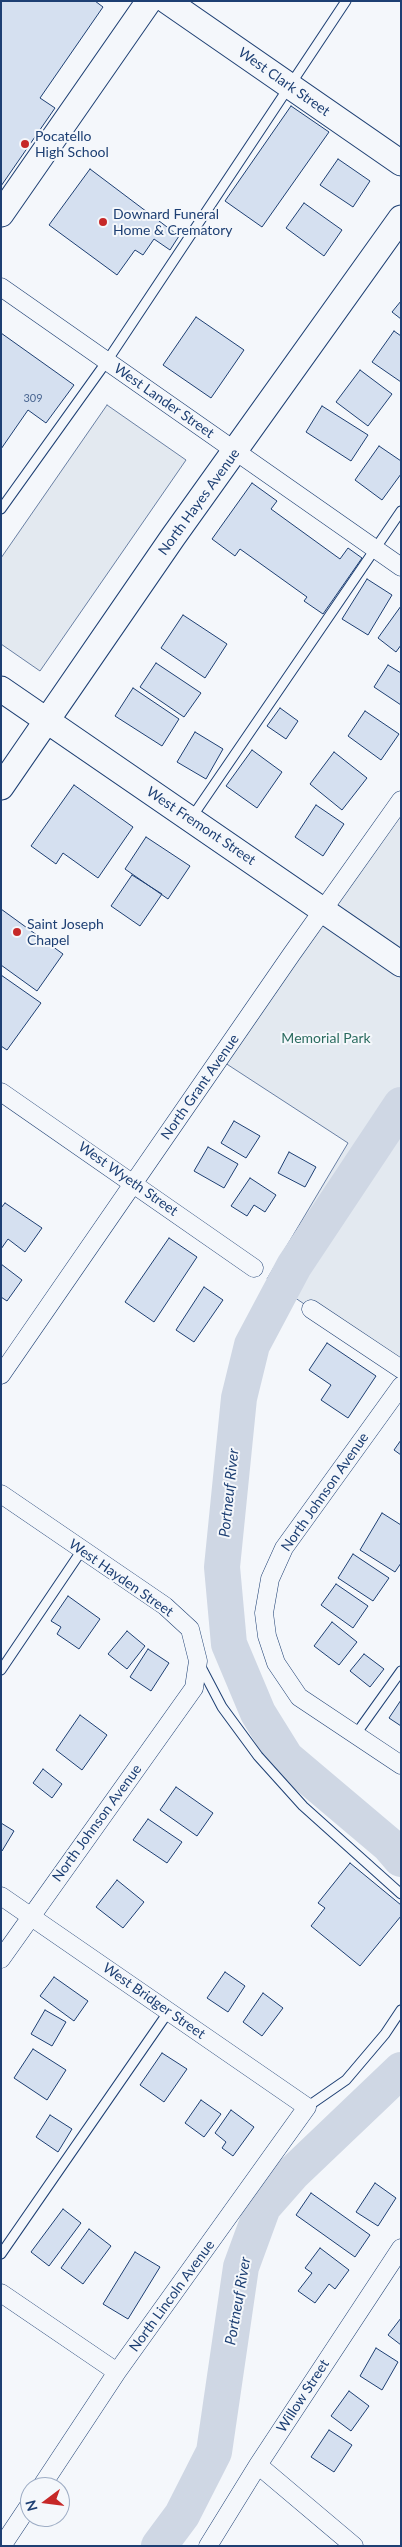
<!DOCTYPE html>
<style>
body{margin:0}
#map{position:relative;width:402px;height:2547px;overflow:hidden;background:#f4f7fb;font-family:Lato,sans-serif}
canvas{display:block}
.frame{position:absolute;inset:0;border:2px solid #1d3f73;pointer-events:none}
.north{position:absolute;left:20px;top:2477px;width:50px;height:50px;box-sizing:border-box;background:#f4f7fb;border:1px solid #9eadc5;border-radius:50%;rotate:255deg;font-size:14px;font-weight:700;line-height:20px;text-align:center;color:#1d3f73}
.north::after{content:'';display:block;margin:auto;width:18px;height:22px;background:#c62828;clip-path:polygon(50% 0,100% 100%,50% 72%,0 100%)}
</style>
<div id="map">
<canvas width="402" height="2547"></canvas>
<div class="frame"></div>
<div class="north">N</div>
</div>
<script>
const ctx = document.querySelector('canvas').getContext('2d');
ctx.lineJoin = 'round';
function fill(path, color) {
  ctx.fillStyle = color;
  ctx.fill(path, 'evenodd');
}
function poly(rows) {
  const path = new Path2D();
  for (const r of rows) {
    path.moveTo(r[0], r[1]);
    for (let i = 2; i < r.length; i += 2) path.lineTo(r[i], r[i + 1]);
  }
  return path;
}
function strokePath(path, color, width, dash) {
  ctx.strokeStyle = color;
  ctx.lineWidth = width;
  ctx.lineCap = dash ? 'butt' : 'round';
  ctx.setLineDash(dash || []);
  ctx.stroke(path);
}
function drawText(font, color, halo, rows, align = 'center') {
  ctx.font = font + ' Lato,sans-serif';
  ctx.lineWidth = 4;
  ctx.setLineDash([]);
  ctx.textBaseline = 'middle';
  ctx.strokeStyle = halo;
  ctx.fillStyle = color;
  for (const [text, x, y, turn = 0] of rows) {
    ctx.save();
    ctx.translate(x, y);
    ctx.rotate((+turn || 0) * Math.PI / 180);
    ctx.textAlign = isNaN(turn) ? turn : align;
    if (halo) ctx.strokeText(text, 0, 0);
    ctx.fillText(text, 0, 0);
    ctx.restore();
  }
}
const green = poly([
 [107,405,186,460,40,671,1,644,1,558,107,405],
 [401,800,401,1369,267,1279,348,1143,219,1059,401,800]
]);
fill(green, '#e3e9f0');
strokePath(green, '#687fa3', 1);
strokePath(poly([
 [401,1105,294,1266,252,1345,239,1398,222,1567,229,1644,258,1713,286,1758,389,1845,401,1859],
 [159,2546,182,2515,214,2452,241,2267,263,2207,292,2174,401,2070]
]), '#cfd7e4', 36);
const building = poly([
 [1,1,95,1,103,7,40,98,55,108,1,186,1,1],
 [291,106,329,132,262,227,225,201,291,106],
 [338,159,370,181,353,207,320,185,338,159],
 [90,169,179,236,170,250,154,239,143,255,135,250,117,275,49,225,90,169],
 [304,203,342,230,324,256,286,228,304,203],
 [401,301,401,319,392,312,401,301],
 [196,317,244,350,211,398,163,365,196,317],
 [394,331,401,336,401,382,372,362,394,331],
 [1,333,74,385,46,423,28,410,1,449,1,333],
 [360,370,392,394,368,426,336,402,360,370],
 [322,406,368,435,351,461,306,432,322,406],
 [379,446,401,461,401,474,382,500,355,480,379,446],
 [252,483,277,501,271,509,340,559,348,548,362,558,323,614,304,601,307,597,240,549,235,556,212,539,252,483],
 [367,579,392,595,368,635,342,619,367,579],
 [401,606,401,645,396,652,378,638,401,606],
 [183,615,227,644,205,678,161,648,183,615],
 [156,663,201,693,184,717,140,687,156,663],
 [388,665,401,673,401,705,374,687,388,665],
 [133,688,179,719,162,746,115,716,133,688],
 [280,708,298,721,286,739,267,726,280,708],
 [365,711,399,734,381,760,348,736,365,711],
 [195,732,223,749,206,779,177,762,195,732],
 [252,750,282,772,257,808,226,786,252,750],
 [334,752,367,778,342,810,310,784,334,752],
 [74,785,133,827,98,878,63,853,56,864,31,846,74,785],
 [316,805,344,824,323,856,295,837,316,805],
 [146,837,190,866,168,899,125,869,146,837],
 [132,875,162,894,140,926,111,906,132,875],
 [1,909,63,954,37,991,1,965,1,909],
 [1,975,41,1003,7,1050,1,1046,1,975],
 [234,1121,260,1136,246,1158,221,1143,234,1121],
 [208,1147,238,1164,224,1188,194,1171,208,1147],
 [289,1152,316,1167,305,1187,278,1173,289,1152],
 [250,1178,276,1195,265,1212,254,1205,247,1216,231,1206,250,1178],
 [5,1203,42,1228,25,1252,8,1239,1,1249,1,1208,5,1203],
 [169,1238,197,1257,154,1322,125,1302,169,1238],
 [1,1264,22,1280,7,1301,1,1297,1,1264],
 [204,1287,223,1300,194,1342,176,1330,204,1287],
 [327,1343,376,1376,348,1418,321,1400,331,1385,309,1370,327,1343],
 [401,1440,401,1455,394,1450,401,1440],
 [382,1513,401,1525,401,1563,395,1572,360,1550,382,1513],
 [353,1554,389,1578,373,1601,338,1578,353,1554],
 [336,1584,368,1606,353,1628,321,1605,336,1584],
 [68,1596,100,1619,79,1649,57,1634,61,1627,51,1621,68,1596],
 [332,1622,357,1642,339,1665,314,1646,332,1622],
 [127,1631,145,1646,127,1669,108,1654,127,1631],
 [148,1649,169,1663,151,1691,130,1677,148,1649],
 [364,1654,384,1669,370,1687,350,1671,364,1654],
 [401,1700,401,1726,389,1718,401,1700],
 [80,1715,107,1735,82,1770,56,1750,80,1715],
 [43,1769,62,1784,52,1798,33,1783,43,1769],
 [176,1787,213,1813,197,1836,160,1810,176,1787],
 [148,1819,182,1842,167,1863,133,1840,148,1819],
 [1,1823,14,1831,2,1851,1,1851,1,1823],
 [350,1863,401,1905,401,1916,360,1966,311,1926,325,1908,318,1903,350,1863],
 [117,1880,144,1902,123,1928,96,1907,117,1880],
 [225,1972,245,1986,228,2012,207,1998,225,1972],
 [54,1977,88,2001,74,2021,40,1996,54,1977],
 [263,1993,283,2008,262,2036,243,2022,263,1993],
 [45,2010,66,2022,52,2046,31,2034,45,2010],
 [33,2049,66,2070,47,2100,14,2078,33,2049],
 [162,2053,187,2069,164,2102,140,2085,162,2053],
 [201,2100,221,2114,204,2137,185,2123,201,2100],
 [231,2110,254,2127,233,2156,222,2148,226,2142,215,2133,231,2110],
 [50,2115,72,2129,58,2152,36,2137,50,2115],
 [375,2183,396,2198,378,2226,356,2212,375,2183],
 [311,2193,370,2235,355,2257,296,2215,311,2193],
 [63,2209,81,2223,49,2266,31,2252,63,2209],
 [89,2229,111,2246,83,2284,61,2268,89,2229],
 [320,2248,349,2270,335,2289,329,2284,315,2303,298,2291,312,2273,305,2268,320,2248],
 [135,2252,160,2267,128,2319,103,2304,135,2252],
 [401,2318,401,2345,388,2335,401,2318],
 [376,2348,398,2362,382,2390,360,2376,376,2348],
 [349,2391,369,2406,351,2431,331,2416,349,2391],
 [329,2430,352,2445,334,2472,311,2457,329,2430]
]);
fill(building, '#d5e0f0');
strokePath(building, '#1d3f73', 1);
const lane = poly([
 [1,509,107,361,346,1],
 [192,817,401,511],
 [200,1665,222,1707,258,1756,303,1806,401,1894],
 [1,1670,82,1550],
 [356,1734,401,1671],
 [307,2107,346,2080,385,2034,401,2010],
 [1,2254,169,2011]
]);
const street = poly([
 [1,287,401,567],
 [1,1092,254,1268],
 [311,1309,401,1369],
 [1,1375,291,955,401,800],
 [401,1386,284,1548,270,1579,264,1613,267,1636,276,1663,299,1697,401,1765],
 [1,1494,165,1606,190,1629,198,1661,194,1688,1,1959],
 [1,1896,307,2107,117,2372,41,2487],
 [1,2293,117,2372],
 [258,2465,354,2546],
 [2,2546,30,2504],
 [208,2546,258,2465,401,2248]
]);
const secondary = poly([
 [167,1,401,163],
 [1,214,149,1],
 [1,689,401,964],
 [1,787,173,537,401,218]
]);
strokePath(lane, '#1d3f73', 11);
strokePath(street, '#1d3f73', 19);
strokePath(secondary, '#1d3f73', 27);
strokePath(lane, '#f4f7fb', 9);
strokePath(street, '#f4f7fb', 18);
strokePath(secondary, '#f4f7fb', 25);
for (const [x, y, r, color] of [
 [25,144,5,"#c62828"],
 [103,222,5,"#c62828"],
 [17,932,5,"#c62828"]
]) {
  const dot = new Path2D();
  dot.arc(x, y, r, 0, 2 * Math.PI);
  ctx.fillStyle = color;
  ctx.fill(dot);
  strokePath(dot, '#f4f7fb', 2);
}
drawText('11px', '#4b6792', null, [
 ["309",33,398]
]);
drawText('14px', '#1d3f73', '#f4f7fb', [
 ["West Clark Street",284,82,35],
 ["West Lander Street",164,401,35],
 ["North Hayes Avenue",199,502,-54],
 ["West Fremont Street",201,826,34],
 ["North Grant Avenue",200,1087,-55],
 ["West Wyeth Street",128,1179,35],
 ["North Johnson Avenue",325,1492,-55],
 ["West Hayden Street",121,1578,35],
 ["North Johnson Avenue",97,1823,-54],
 ["West Bridger Street",154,2001,35],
 ["North Lincoln Avenue",172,2296,-54],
 ["Willow Street",303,2396,-57]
]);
drawText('14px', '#1d3f73', '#f4f7fb', [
 ["Pocatello",35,136],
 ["High School",35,152],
 ["Downard Funeral",113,214],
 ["Home & Crematory",113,230],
 ["Saint Joseph",27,924],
 ["Chapel",27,940]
], 'left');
drawText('14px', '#2c6c60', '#f4f7fb', [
 ["Memorial Park",326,1038]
]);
drawText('italic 15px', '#1d3f73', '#f4f7fb', [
 ["Portneuf River",229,1493,-84],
 ["Portneuf River",238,2301,-80]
]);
</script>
